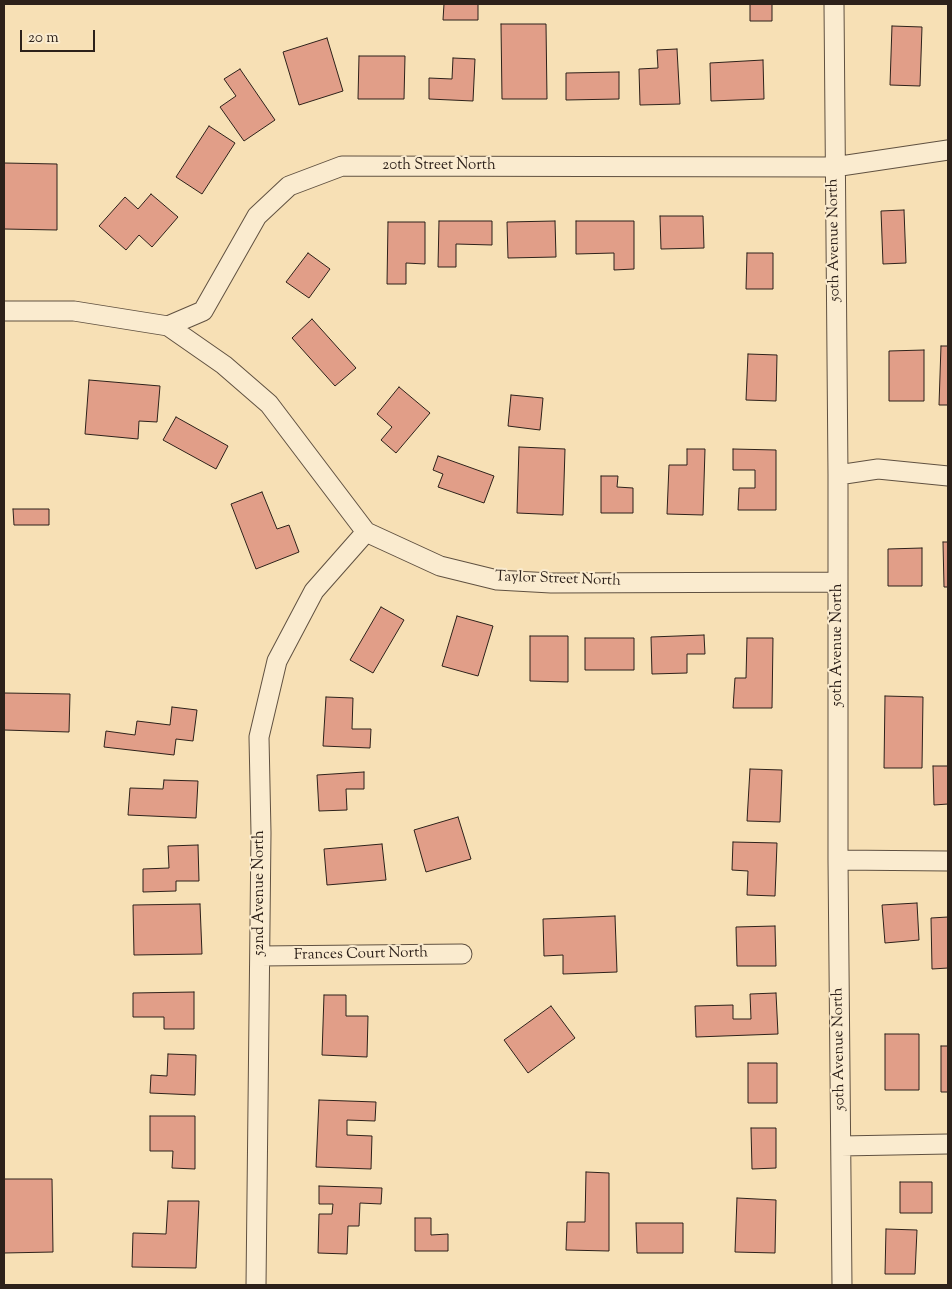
<!DOCTYPE html>
<style>
body{margin:0}
#map{position:relative;width:952px;height:1289px;overflow:hidden;background:#f7e0b5;font-family:"Sorts Mill Goudy",serif}
canvas{display:block}
.frame{position:absolute;inset:0;border:5px solid #2d211a;pointer-events:none}
.scale{position:absolute;left:20px;top:30px;width:75px;height:22px;box-sizing:border-box;border:2px solid #2d211a;border-top:0;padding-left:6px;font-size:15px;line-height:18px;white-space:nowrap;color:#2d211a;-webkit-text-stroke:4px #faebcf;paint-order:stroke}
</style>
<div id="map">
<canvas width="952" height="1289"></canvas>
<div class="frame"></div>
<div class="scale">20 m</div>
</div>
<script>
const ctx = document.querySelector('canvas').getContext('2d');
ctx.lineJoin = 'round';
function fill(path, color) {
  ctx.fillStyle = color;
  ctx.fill(path, 'evenodd');
}
function poly(rows) {
  const path = new Path2D();
  for (const r of rows) {
    path.moveTo(r[0], r[1]);
    for (let i = 2; i < r.length; i += 2) path.lineTo(r[i], r[i + 1]);
  }
  return path;
}
function strokePath(path, color, width, dash) {
  ctx.strokeStyle = color;
  ctx.lineWidth = width;
  ctx.lineCap = dash ? 'butt' : 'round';
  ctx.setLineDash(dash || []);
  ctx.stroke(path);
}
function drawText(font, color, halo, rows, align = 'center') {
  ctx.font = font + ' "Sorts Mill Goudy",serif';
  ctx.lineWidth = 4;
  ctx.setLineDash([]);
  ctx.textBaseline = 'middle';
  ctx.strokeStyle = halo;
  ctx.fillStyle = color;
  for (const [text, x, y, turn = 0] of rows) {
    ctx.save();
    ctx.translate(x, y);
    ctx.rotate((+turn || 0) * Math.PI / 180);
    ctx.textAlign = isNaN(turn) ? turn : align;
    if (halo) ctx.strokeText(text, 0, 0);
    ctx.fillText(text, 0, 0);
    ctx.restore();
  }
}
const building = poly([
 [444,4,478,4,478,20,443,20,444,4],
 [750,4,772,4,772,21,750,21,750,4],
 [501,24,546,24,547,99,502,99,501,24],
 [892,26,922,27,920,86,890,85,892,26],
 [327,38,343,91,299,105,283,52,327,38],
 [677,49,680,104,640,105,639,69,658,68,657,50,677,49],
 [359,56,405,56,404,99,358,99,359,56],
 [453,58,475,59,473,101,429,99,429,78,452,79,453,58],
 [763,60,764,99,711,101,710,63,763,60],
 [240,69,275,120,244,141,220,107,236,96,224,79,240,69],
 [619,72,619,99,566,100,566,73,619,72],
 [209,126,235,143,202,194,176,177,209,126],
 [4,163,57,164,57,230,4,229,4,163],
 [151,194,178,217,152,247,139,235,126,250,99,226,125,197,138,209,151,194],
 [904,210,906,263,883,264,881,211,904,210],
 [660,216,703,216,704,248,661,249,660,216],
 [439,221,492,221,492,245,456,244,456,267,438,267,439,221],
 [555,221,556,257,508,258,507,222,555,221],
 [576,221,634,221,634,269,614,270,614,253,576,254,576,221],
 [388,222,425,222,425,264,406,263,406,284,387,284,388,222],
 [308,253,330,269,309,298,286,282,308,253],
 [747,253,773,253,773,289,746,289,747,253],
 [312,319,356,368,335,386,292,338,312,319],
 [941,346,948,346,948,405,939,405,941,346],
 [924,350,924,401,889,401,889,351,924,350],
 [748,354,777,355,776,401,746,400,748,354],
 [89,380,160,386,157,422,139,421,138,439,85,434,89,380],
 [399,387,430,413,396,453,381,440,392,427,377,414,399,387],
 [511,395,543,398,540,430,508,426,511,395],
 [176,417,228,446,216,469,163,440,176,417],
 [519,447,565,449,563,515,517,513,519,447],
 [687,449,705,449,703,515,667,514,669,465,687,465,687,449],
 [733,449,776,450,776,510,738,510,739,488,755,488,755,470,733,470,733,449],
 [438,456,494,476,484,503,438,487,443,474,433,470,438,456],
 [601,476,618,476,617,487,633,488,633,513,601,513,601,476],
 [262,492,277,529,289,525,299,552,256,569,231,504,262,492],
 [13,509,49,509,49,525,14,525,13,509],
 [943,542,948,542,948,587,944,587,943,542],
 [922,548,922,586,888,586,888,549,922,548],
 [381,607,404,620,373,673,350,660,381,607],
 [457,616,493,626,478,676,442,666,457,616],
 [704,635,705,654,687,654,687,673,652,674,651,637,704,635],
 [530,636,568,636,568,682,530,681,530,636],
 [585,638,634,638,634,670,585,670,585,638],
 [747,638,773,638,772,708,733,708,735,678,746,678,747,638],
 [4,693,70,694,69,732,4,730,4,693],
 [885,696,923,697,922,768,884,768,885,696],
 [326,697,353,698,352,729,371,729,370,748,323,746,326,697],
 [172,707,197,710,193,741,176,739,174,755,104,747,106,731,135,735,137,721,170,725,172,707],
 [933,766,948,766,948,804,934,805,933,766],
 [750,769,782,770,780,822,747,821,750,769],
 [364,772,364,789,346,789,347,810,319,811,317,775,364,772],
 [164,780,198,781,196,818,128,815,130,788,163,789,164,780],
 [458,817,471,859,426,872,414,830,458,817],
 [733,842,777,843,775,896,747,895,748,871,732,870,733,842],
 [382,844,386,880,327,885,324,849,382,844],
 [198,845,199,881,176,881,176,891,143,892,143,869,169,868,168,846,198,845],
 [917,903,919,940,885,943,882,905,917,903],
 [200,904,202,954,134,955,133,905,200,904],
 [615,916,617,972,563,974,563,955,544,956,543,919,615,916],
 [948,917,948,968,932,969,931,918,948,917],
 [775,926,776,966,737,966,736,927,775,926],
 [194,992,194,1029,164,1029,164,1017,133,1017,133,993,194,992],
 [776,993,778,1034,696,1037,695,1006,733,1005,733,1019,751,1019,750,994,776,993],
 [324,995,346,995,346,1016,368,1016,367,1057,322,1055,324,995],
 [551,1006,575,1038,528,1073,504,1040,551,1006],
 [885,1034,919,1034,919,1090,885,1090,885,1034],
 [941,1046,948,1046,948,1092,941,1092,941,1046],
 [168,1054,196,1055,195,1095,150,1093,151,1075,167,1076,168,1054],
 [748,1063,777,1063,777,1103,748,1103,748,1063],
 [319,1100,376,1102,375,1121,347,1120,347,1135,372,1136,371,1169,316,1167,319,1100],
 [150,1116,195,1116,195,1169,172,1168,173,1151,150,1151,150,1116],
 [751,1128,776,1128,776,1168,752,1169,751,1128],
 [586,1172,609,1173,609,1251,566,1250,567,1222,585,1222,586,1172],
 [4,1179,52,1179,53,1252,4,1253,4,1179],
 [900,1182,932,1182,932,1213,900,1213,900,1182],
 [319,1186,382,1188,381,1204,360,1203,359,1226,348,1226,347,1254,318,1253,319,1214,332,1214,333,1204,319,1204,319,1186],
 [737,1198,776,1200,775,1253,735,1252,737,1198],
 [168,1201,199,1201,196,1268,132,1267,133,1233,166,1234,168,1201],
 [415,1218,431,1218,431,1235,448,1234,448,1251,415,1251,415,1218],
 [636,1223,683,1223,683,1253,637,1253,636,1223],
 [886,1229,917,1230,915,1274,885,1274,886,1229]
]);
fill(building, '#e19e88');
strokePath(building, '#2d211a', 1);
const minor = poly([
 [834,4,838,475,838,860,842,1285],
 [4,311,74,311,168,326,203,311,257,216,289,186,342,166,834,167,948,150],
 [168,326,224,365,269,404,366,532,440,566,497,580,551,583,838,582],
 [838,475,878,469,948,476],
 [838,860,948,861],
 [260,956,462,954],
 [841,1146,948,1144],
 [256,1285,261,833,259,737,277,661,314,591,366,532]
]);
strokePath(minor, '#605141', 21);
strokePath(minor, '#faebcf', 19);
drawText('15px', '#2d211a', '#faebcf', [
 ["20th Street North",439,166],
 ["50th Avenue North",835,240,-91],
 ["Taylor Street North",558,580,2],
 ["50th Avenue North",838,645,-90],
 ["52nd Avenue North",260,893,-90],
 ["Frances Court North",361,955,-1],
 ["50th Avenue North",840,1049,-91]
]);
</script>
